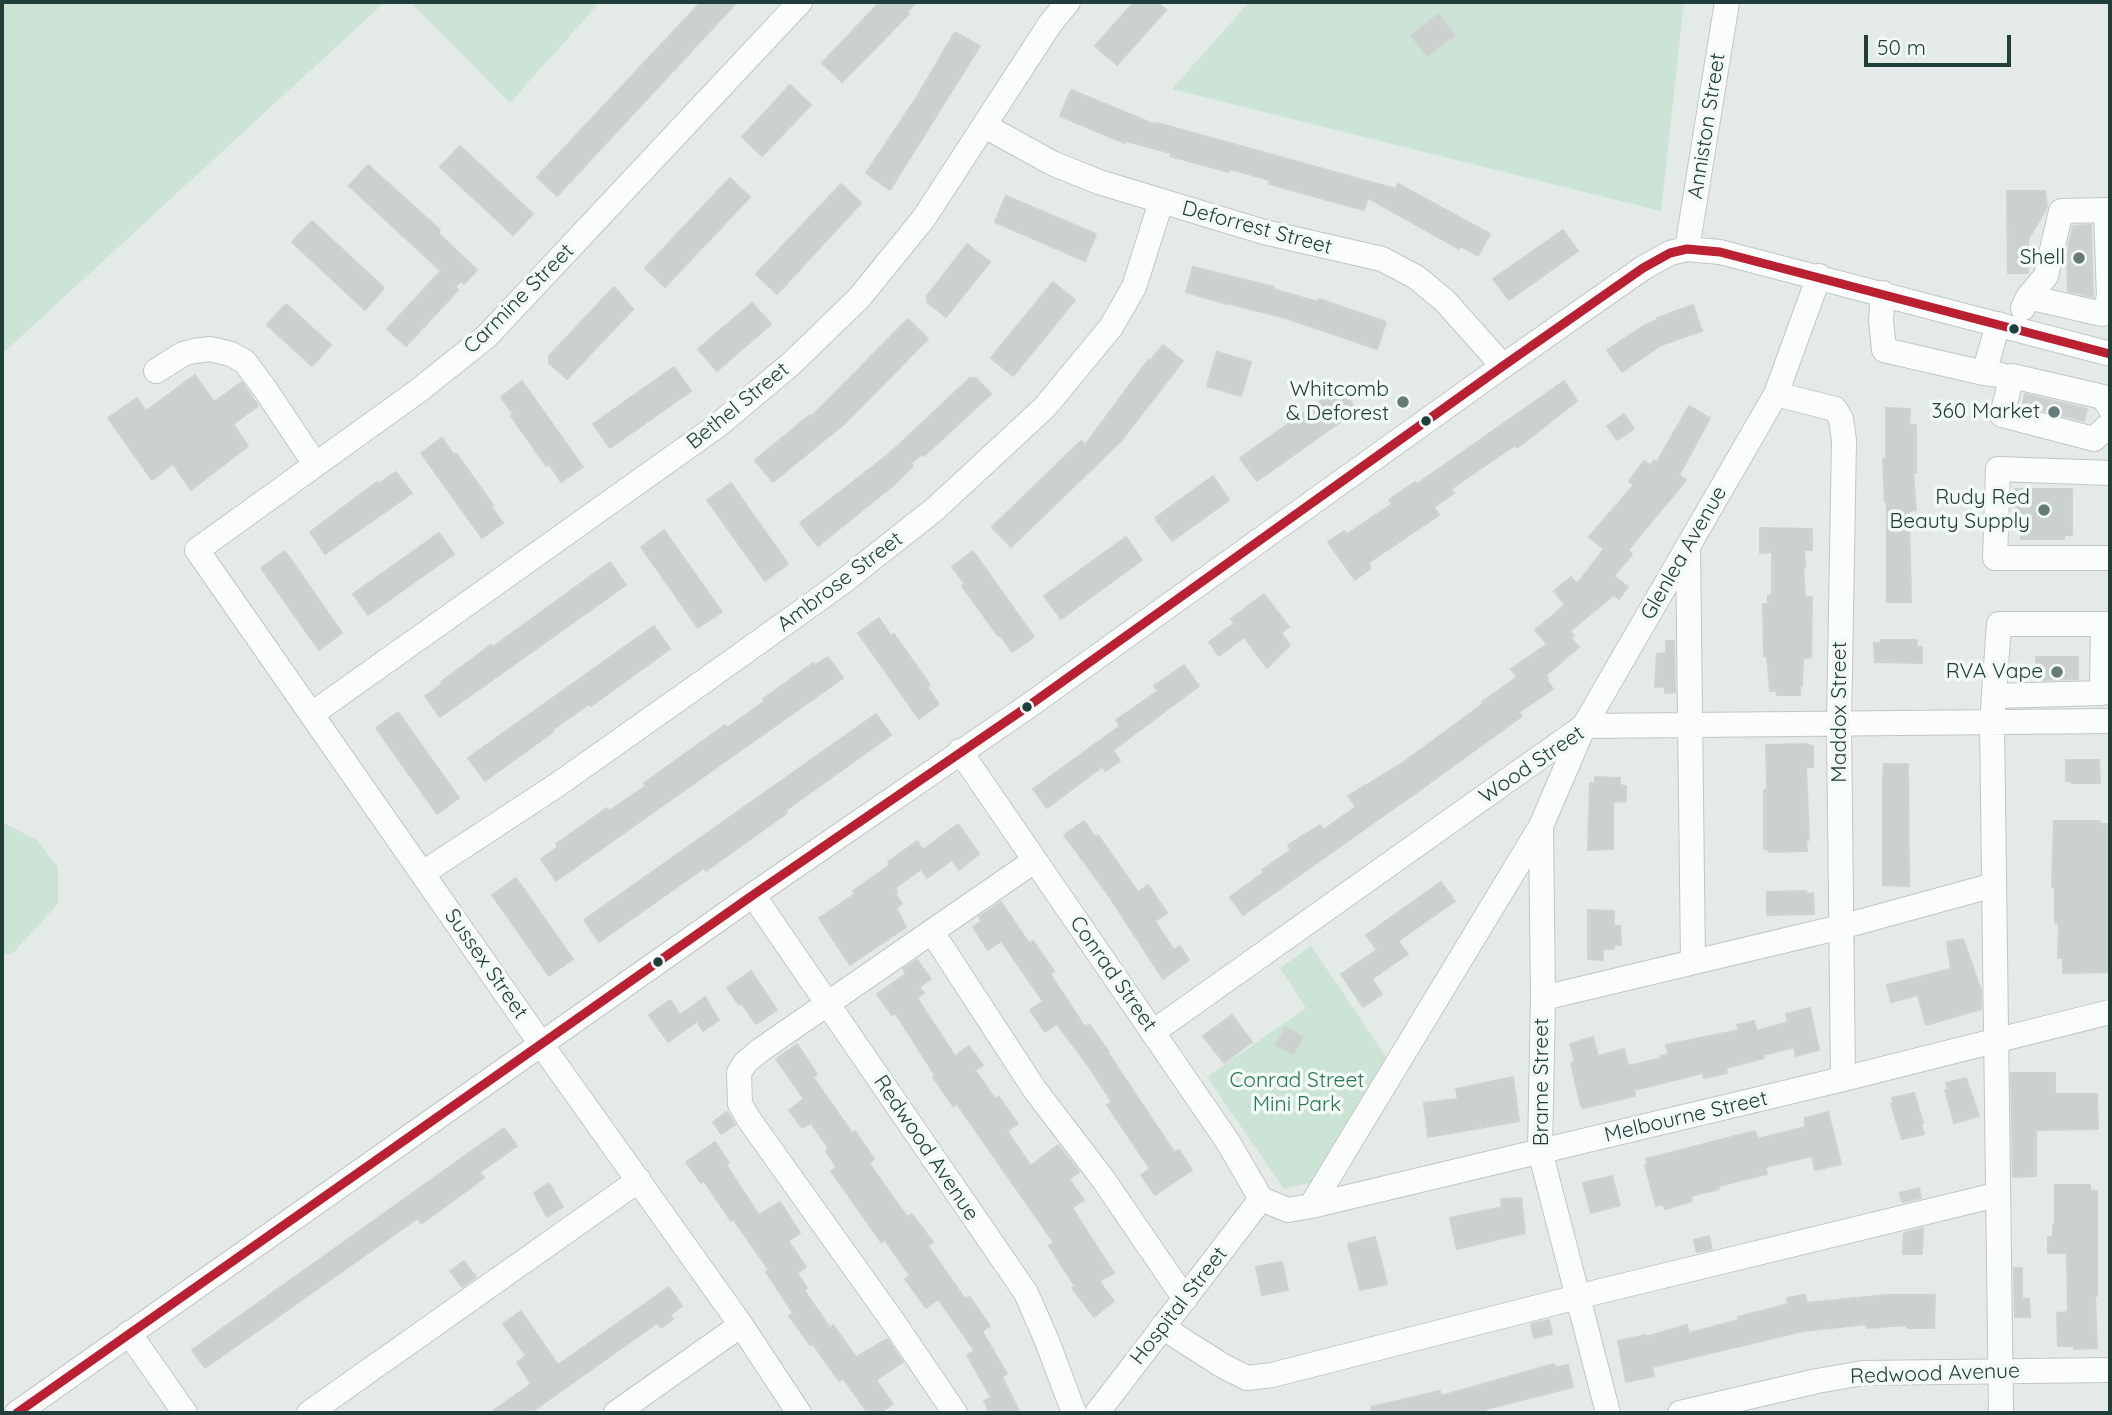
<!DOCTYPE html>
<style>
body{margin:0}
#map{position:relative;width:2112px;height:1415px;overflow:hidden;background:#e4eae8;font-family:Quicksand,sans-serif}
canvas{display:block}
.frame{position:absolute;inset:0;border:4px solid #203f3a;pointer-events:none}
.scale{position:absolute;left:1864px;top:35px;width:147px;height:32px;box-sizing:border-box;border:4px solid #203f3a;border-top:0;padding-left:9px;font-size:21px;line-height:24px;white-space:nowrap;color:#203f3a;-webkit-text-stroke:5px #f2f9f6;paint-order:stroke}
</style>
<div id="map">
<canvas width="2112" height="1415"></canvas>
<div class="frame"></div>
<div class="scale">50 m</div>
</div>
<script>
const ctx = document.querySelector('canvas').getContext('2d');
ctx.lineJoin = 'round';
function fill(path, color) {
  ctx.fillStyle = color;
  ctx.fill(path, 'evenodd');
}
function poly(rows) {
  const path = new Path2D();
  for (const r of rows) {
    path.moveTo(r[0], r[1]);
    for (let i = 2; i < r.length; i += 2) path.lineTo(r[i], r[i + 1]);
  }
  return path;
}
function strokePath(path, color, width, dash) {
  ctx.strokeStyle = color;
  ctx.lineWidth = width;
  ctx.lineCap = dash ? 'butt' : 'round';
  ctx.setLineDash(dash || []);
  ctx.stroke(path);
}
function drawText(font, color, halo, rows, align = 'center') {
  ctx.font = font + ' Quicksand,sans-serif';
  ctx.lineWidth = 7;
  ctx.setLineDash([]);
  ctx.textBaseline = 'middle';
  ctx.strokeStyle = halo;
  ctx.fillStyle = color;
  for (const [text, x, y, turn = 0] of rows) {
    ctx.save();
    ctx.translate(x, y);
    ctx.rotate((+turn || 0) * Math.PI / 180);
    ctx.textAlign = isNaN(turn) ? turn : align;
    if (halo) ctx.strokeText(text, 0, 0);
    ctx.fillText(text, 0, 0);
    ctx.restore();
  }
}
fill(poly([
 [2,2,385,2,2,354],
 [410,2,600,2,510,103],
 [1249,2,1684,2,1661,211,1172,89],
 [2,822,37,840,58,867,58,904,12,954,2,955],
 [1311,946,1389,1061,1322,1180,1284,1189,1207,1077,1306,1008,1280,968]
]), '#cce4d6');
const building = poly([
 [701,2,737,2,557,196,537,177,701,2],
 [880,2,916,2,907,12,909,14,842,82,822,63,880,2],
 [1134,2,1157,2,1166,10,1117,65,1095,46,1134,2],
 [1439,14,1455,35,1427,56,1411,35,1439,14],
 [955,32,980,46,890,190,866,173,918,95,955,32],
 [790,85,811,105,762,156,742,137,790,85],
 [1071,90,1156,125,1157,123,1396,189,1398,184,1490,234,1478,256,1460,246,1459,249,1368,198,1364,210,1269,184,1270,180,1230,169,1229,172,1170,156,1171,153,1126,141,1125,143,1060,116,1071,90],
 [460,146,533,214,513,235,440,167,460,146],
 [368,165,440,230,438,233,477,270,464,284,461,281,455,287,458,290,406,346,387,329,441,271,349,186,368,165],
 [730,178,750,197,665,287,645,268,730,178],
 [841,184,861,203,777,294,756,274,841,184],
 [2007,191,2045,191,2047,207,2028,240,2028,273,2008,273,2007,191],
 [1006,196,1096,234,1085,261,995,222,1006,196],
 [312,221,384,288,365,310,292,242,312,221],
 [2091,225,2093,296,2089,296,2068,291,2067,253,2073,226,2091,225],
 [1563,230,1578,251,1509,300,1493,279,1563,230],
 [967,244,990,262,946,317,927,302,927,296,967,244],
 [1193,267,1274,287,1273,289,1318,302,1319,299,1386,322,1377,349,1286,318,1230,304,1232,298,1227,304,1186,292,1193,267],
 [1053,282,1075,300,1013,376,991,358,1053,282],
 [614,287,633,309,567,379,549,363,549,356,614,287],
 [752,303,771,324,717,371,698,349,752,303],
 [286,304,331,345,312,366,267,325,286,304],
 [1693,305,1702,331,1661,345,1622,372,1607,350,1645,325,1658,320,1657,318,1693,305],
 [908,319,928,339,844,424,773,482,755,460,810,415,811,417,908,319],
 [1163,345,1183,361,1121,441,1011,547,992,527,1081,441,1085,445,1148,360,1150,361,1163,345],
 [1217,352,1251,362,1241,396,1207,386,1217,352],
 [674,367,691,391,610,448,593,424,674,367],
 [195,375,214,402,242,382,258,406,233,424,248,446,191,490,173,464,152,480,108,418,137,398,146,411,195,375],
 [970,378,976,378,991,394,924,456,922,454,911,463,913,466,895,484,818,546,800,523,890,453,970,378],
 [522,381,583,467,561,482,549,464,546,466,511,416,513,414,501,397,522,381],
 [1564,381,1577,401,1517,448,1515,445,1451,489,1454,493,1434,507,1439,515,1368,563,1371,568,1355,580,1328,542,1344,531,1347,534,1392,504,1389,500,1415,482,1417,484,1564,381],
 [1340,387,1357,410,1257,481,1240,458,1340,387],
 [2025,394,2087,409,2084,421,2023,405,2025,394],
 [1689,406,1710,418,1679,475,1686,480,1628,550,1632,554,1614,576,1628,587,1619,599,1614,595,1570,631,1574,636,1571,638,1579,647,1546,675,1548,678,1546,679,1553,689,1519,712,1522,716,1420,790,1243,915,1230,897,1263,873,1262,870,1291,850,1288,845,1320,825,1323,830,1356,807,1348,796,1401,764,1483,704,1482,702,1517,677,1511,669,1547,644,1535,630,1565,605,1554,591,1571,577,1577,584,1604,549,1589,537,1634,485,1629,481,1644,461,1650,465,1654,460,1657,462,1689,406],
 [1886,408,1910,409,1909,425,1916,425,1916,473,1913,473,1916,510,1909,511,1911,602,1887,602,1887,501,1885,502,1883,459,1886,459,1886,408],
 [1624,414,1634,429,1617,440,1607,426,1624,414],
 [442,438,454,455,456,453,493,505,491,506,503,523,482,538,421,453,442,438],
 [396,472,412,493,325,554,310,532,377,482,378,484,396,472],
 [1213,476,1229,500,1172,541,1155,518,1213,476],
 [731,483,788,564,765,581,707,500,731,483],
 [2015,489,2072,489,2072,535,2064,535,2064,539,2021,539,2021,531,2016,531,2015,489],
 [1760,528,1812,529,1812,550,1804,550,1805,567,1803,567,1805,597,1812,597,1811,657,1803,659,1802,686,1800,686,1800,695,1777,695,1777,691,1770,691,1767,656,1764,656,1763,604,1768,604,1768,596,1772,595,1772,552,1760,553,1760,528],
 [664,530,722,612,698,628,641,547,664,530],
 [439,533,454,554,368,615,353,594,439,533],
 [1126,537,1142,560,1061,619,1044,596,1126,537],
 [285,551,342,633,319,650,261,568,285,551],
 [973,551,1034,637,1012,652,1000,635,998,636,962,586,965,584,952,567,973,551],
 [610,562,626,585,440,717,425,696,442,684,441,682,491,645,493,647,610,562],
 [1264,594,1289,627,1281,633,1290,645,1267,668,1244,637,1219,656,1209,642,1235,623,1231,619,1264,594],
 [879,618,891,636,894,634,930,685,927,687,939,704,919,719,858,633,879,618],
 [654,626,670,649,591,706,589,704,552,730,553,732,485,781,468,758,654,626],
 [1881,640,1917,640,1917,647,1922,647,1922,663,1875,662,1874,643,1881,643,1881,640],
 [1666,641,1674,641,1675,692,1665,693,1665,686,1655,687,1657,654,1666,653,1666,641],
 [828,657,843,678,556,881,541,859,558,847,556,844,607,808,609,811,646,786,644,783,725,725,727,728,765,701,763,699,813,663,815,665,828,657],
 [2036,657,2078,657,2078,679,2036,680,2036,657],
 [1184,665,1199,686,1113,750,1120,761,1105,771,1103,766,1047,808,1033,789,1120,726,1116,720,1158,691,1154,686,1184,665],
 [398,712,459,798,437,814,376,728,398,712],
 [876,714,891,735,786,810,787,813,706,871,704,868,599,942,584,920,876,714],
 [1805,744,1813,746,1813,767,1806,767,1809,840,1806,840,1807,851,1769,852,1768,849,1764,849,1764,790,1767,790,1766,745,1805,744],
 [2066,760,2099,760,2100,783,2072,783,2072,781,2066,781,2066,760],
 [1884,764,1908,764,1909,886,1883,885,1883,778,1884,764],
 [1595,777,1620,778,1620,785,1626,786,1626,801,1613,802,1613,849,1588,850,1590,783,1595,783,1595,777],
 [1084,821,1095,837,1098,835,1138,892,1148,885,1167,913,1155,921,1174,950,1180,946,1189,960,1163,979,1109,896,1064,835,1084,821],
 [2054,821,2100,821,2100,824,2107,824,2107,972,2063,973,2063,958,2058,958,2059,923,2055,923,2055,887,2052,887,2054,821],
 [958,824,979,854,959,870,952,860,927,878,921,869,895,888,897,892,895,893,902,904,896,908,906,927,850,965,819,918,855,894,853,891,890,865,888,862,917,841,923,850,958,824],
 [516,878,573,959,549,976,492,895,516,878],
 [1441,882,1455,901,1398,941,1408,954,1372,979,1382,994,1363,1007,1341,974,1377,950,1366,935,1441,882],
 [1806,891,1807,894,1813,893,1814,914,1767,915,1767,892,1806,891],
 [1001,902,1029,943,1033,941,1054,971,1050,974,1085,1027,1089,1024,1109,1052,1108,1053,1174,1152,1179,1150,1192,1170,1155,1195,1141,1175,1150,1169,1107,1105,1112,1102,1089,1067,1057,1024,1045,1032,1030,1010,1043,1001,1001,941,988,950,973,927,982,921,979,917,1001,902],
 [1588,910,1614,911,1614,926,1620,926,1621,945,1614,945,1614,949,1603,949,1603,960,1588,959,1588,910],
 [1963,939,1981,990,1981,1009,1926,1025,1918,995,1891,1002,1887,985,1951,969,1947,942,1963,939],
 [917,960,931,979,919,987,924,993,917,998,955,1056,969,1046,983,1065,975,1070,995,1099,999,1097,1018,1124,1007,1131,1031,1166,1058,1145,1079,1172,1069,1179,1084,1200,1072,1208,1114,1273,1099,1281,1114,1301,1094,1317,1072,1288,1075,1286,1049,1246,1054,1243,957,1104,953,1106,933,1077,935,1075,895,1013,892,1015,877,994,906,974,903,969,917,960],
 [751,971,777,1010,756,1024,742,1004,739,1005,727,988,751,971],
 [705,997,719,1020,703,1031,697,1021,668,1042,649,1015,670,1000,680,1015,705,997],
 [1810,1008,1819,1050,1796,1056,1794,1047,1763,1055,1764,1058,1726,1068,1727,1073,1704,1078,1703,1073,1634,1090,1635,1096,1583,1108,1580,1103,1571,1063,1573,1063,1574,1058,1570,1044,1593,1037,1598,1056,1624,1049,1628,1066,1661,1058,1660,1056,1669,1054,1666,1045,1739,1030,1737,1025,1754,1021,1757,1031,1788,1022,1786,1014,1810,1008],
 [1232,1015,1252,1042,1224,1063,1203,1036,1232,1015],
 [1286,1027,1303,1037,1293,1054,1276,1045,1286,1027],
 [797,1044,817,1074,813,1077,852,1133,855,1131,874,1159,869,1163,907,1217,912,1214,933,1242,928,1246,965,1299,969,1296,990,1326,982,1331,1007,1374,1002,1377,1020,1413,990,1413,984,1401,991,1397,967,1355,975,1351,938,1299,926,1308,905,1279,910,1276,885,1240,881,1242,831,1171,837,1168,826,1151,829,1149,811,1123,802,1128,789,1110,804,1099,776,1059,797,1044],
 [2011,1073,2055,1073,2055,1094,2097,1094,2098,1129,2036,1130,2036,1176,2013,1177,2011,1073],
 [1513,1077,1519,1121,1428,1137,1424,1103,1458,1099,1456,1089,1513,1077],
 [1966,1078,1979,1116,1954,1123,1945,1090,1948,1090,1946,1083,1966,1078],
 [1914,1093,1923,1123,1921,1124,1924,1134,1902,1139,1891,1104,1893,1103,1892,1098,1914,1093],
 [727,1112,735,1125,721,1134,713,1122,727,1112],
 [1828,1112,1841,1164,1815,1170,1812,1156,1765,1167,1767,1174,1718,1186,1719,1189,1691,1196,1692,1201,1665,1209,1663,1204,1656,1206,1645,1165,1648,1165,1646,1159,1755,1131,1758,1139,1805,1127,1805,1118,1828,1112],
 [504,1128,517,1146,480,1172,484,1178,421,1224,418,1218,205,1368,192,1350,504,1128],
 [715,1142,729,1163,726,1165,759,1215,780,1202,800,1233,788,1241,806,1267,797,1273,807,1288,804,1290,830,1328,833,1325,856,1357,887,1339,903,1362,876,1380,893,1404,880,1413,868,1413,843,1378,839,1381,812,1343,810,1345,789,1316,793,1313,766,1272,769,1270,733,1219,731,1221,704,1181,701,1183,686,1162,715,1142],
 [1612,1176,1620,1205,1591,1213,1583,1183,1612,1176],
 [549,1183,563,1207,547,1217,534,1193,549,1183],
 [2055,1185,2090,1185,2090,1191,2097,1191,2097,1296,2095,1296,2097,1348,2074,1349,2074,1346,2058,1346,2057,1313,2068,1312,2067,1253,2048,1253,2048,1237,2053,1237,2053,1225,2055,1225,2055,1185],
 [1919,1188,1921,1198,1902,1202,1900,1193,1919,1188],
 [1521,1198,1525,1233,1457,1249,1450,1218,1502,1207,1501,1199,1521,1198],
 [1923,1228,1922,1254,1903,1254,1904,1233,1923,1228],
 [1709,1236,1712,1249,1697,1252,1694,1240,1709,1236],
 [1375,1237,1387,1284,1360,1290,1348,1244,1375,1237],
 [464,1261,476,1277,462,1287,450,1271,464,1261],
 [1282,1262,1288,1290,1262,1295,1256,1267,1282,1262],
 [2014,1268,2022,1268,2022,1299,2029,1299,2030,1317,2015,1317,2014,1268],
 [669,1287,682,1306,670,1315,673,1319,661,1328,657,1323,530,1413,490,1413,531,1384,517,1362,526,1356,503,1324,521,1311,558,1365,669,1287],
 [1805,1295,1807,1303,1886,1295,1935,1295,1934,1328,1907,1328,1907,1325,1867,1328,1866,1324,1803,1331,1652,1367,1654,1376,1626,1382,1618,1341,1646,1335,1646,1337,1687,1325,1689,1333,1739,1320,1738,1317,1788,1304,1787,1298,1805,1295],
 [1549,1320,1552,1334,1534,1338,1531,1324,1549,1320],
 [1554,1364,1555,1368,1568,1365,1573,1387,1486,1409,1487,1413,1372,1413,1371,1407,1440,1391,1441,1396,1554,1364]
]);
fill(building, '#cbd1cf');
strokePath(building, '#cdd3d1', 2);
const minor = poly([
 [985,126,1052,163,1099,182,1264,232,1382,259,1416,277,1445,301,1503,366],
 [1687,249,1727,2],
 [1883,293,1881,320,1884,350,1984,373],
 [2028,297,2102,314,2109,298,2106,210],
 [2023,308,2028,297,2046,276,2061,211,2110,210],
 [1998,324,1984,373,2001,375],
 [156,371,183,354,194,351,210,349,231,354,245,362,265,389,315,464],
 [1776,394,1835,409,1841,419,1844,440,1839,724,1843,1079],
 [2110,408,2103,397,2012,376,2002,415,2094,439,2110,424],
 [2110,473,1998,469,1995,558,2110,558],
 [1688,547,1693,962],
 [1994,696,2102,693,2103,624],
 [312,714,717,426,792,363,859,298,924,218,1050,24,1068,2],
 [960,751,1228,1142,1261,1199],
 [1541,828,1543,998,1540,1151,1608,1413],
 [423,873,557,785,707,679,840,584,935,509,1045,407,1111,327,1134,287,1161,202],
 [753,895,1026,1293,1047,1341,1074,1413],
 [932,932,1035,1090,1103,1179,1185,1299],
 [1543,998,1841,927,1994,885],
 [1153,1032,1584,726,2110,721],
 [1261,1199,1288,1210,1311,1206,1843,1079,2110,1012],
 [1311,1206,1541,826,1584,726,1776,394,1819,276],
 [1162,1327,1223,1366,1247,1378,1272,1375,1597,1292,1996,1195],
 [129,1333,185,1413],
 [17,1413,753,895,1027,707,1503,366,1643,268,1670,253,1687,249,1720,252,2110,354],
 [309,1413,639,1180],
 [616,1413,741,1325],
 [799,1413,741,1325,541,1044,197,550,418,391,487,336,800,2],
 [955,1413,892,1320,750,1121,740,1104,739,1073,745,1063,759,1051,1034,861],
 [1097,1413,1261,1199],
 [1680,1413,1817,1381,1863,1373,2110,1370],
 [2001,1413,1992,722,1999,624,2110,624]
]);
strokePath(minor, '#c1c7c5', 26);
strokePath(minor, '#fbfcfc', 24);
strokePath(poly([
 [17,1413,753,895,1027,707,1503,366,1643,268,1670,253,1687,249,1720,252,2110,354]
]), '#b92031', 9);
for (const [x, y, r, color] of [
 [2079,258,7,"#657b77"],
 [2014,329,6,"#203f3a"],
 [1403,402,7,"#657b77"],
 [2054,412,7,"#657b77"],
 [1426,421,6,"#203f3a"],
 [2044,510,7,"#657b77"],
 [2057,672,7,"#657b77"],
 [1027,707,6,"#203f3a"],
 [658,962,6,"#203f3a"]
]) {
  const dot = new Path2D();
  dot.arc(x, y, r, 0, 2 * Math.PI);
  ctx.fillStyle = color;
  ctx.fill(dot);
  strokePath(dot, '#f2f9f6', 2.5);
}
drawText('21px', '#203f3a', '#f2f9f6', [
 ["Anniston Street",1707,126,-81],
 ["Deforrest Street",1257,228,15],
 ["Carmine Street",519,299,-45],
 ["Bethel Street",738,406,-39],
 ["Glenlea Avenue",1684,553,-60],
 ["Ambrose Street",840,582,-37],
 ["Maddox Street",1840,712,-90],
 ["Wood Street",1532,765,-34],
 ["Sussex Street",486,964,55],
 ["Conrad Street",1113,974,55],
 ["Brame Street",1542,1082,-90],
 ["Melbourne Street",1686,1117,-13],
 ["Redwood Avenue",926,1148,56],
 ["Hospital Street",1179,1306,-52],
 ["Redwood Avenue",1935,1374,-2]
]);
drawText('21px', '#203f3a', '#f2f9f6', [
 ["Shell",2065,258],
 ["Whitcomb",1389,390],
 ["& Deforest",1389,414],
 ["360 Market",2040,412],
 ["Rudy Red",2030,498],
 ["Beauty Supply",2030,522],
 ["RVA Vape",2043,672]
], 'right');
drawText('21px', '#27794f', '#f2f9f6', [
 ["Conrad Street",1297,1081],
 ["Mini Park",1297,1105]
]);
</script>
